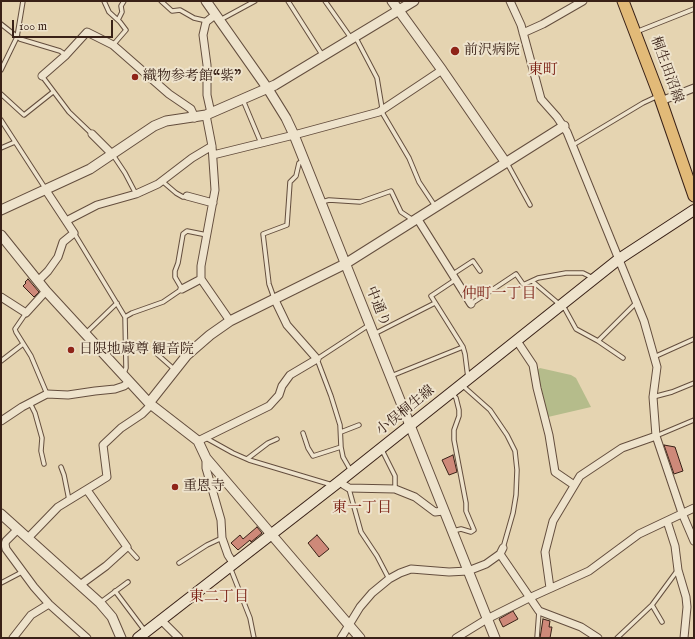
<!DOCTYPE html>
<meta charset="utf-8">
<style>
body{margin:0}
#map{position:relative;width:695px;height:639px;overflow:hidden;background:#e5d4b1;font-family:"IM FELL English",serif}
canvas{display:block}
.frame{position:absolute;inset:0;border:2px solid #392117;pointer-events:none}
.scale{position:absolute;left:12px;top:20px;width:101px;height:18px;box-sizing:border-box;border:2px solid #392117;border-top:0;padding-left:5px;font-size:12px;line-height:14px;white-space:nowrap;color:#392117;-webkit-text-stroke:3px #eee3cc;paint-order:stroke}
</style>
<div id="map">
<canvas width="695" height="639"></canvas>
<div class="frame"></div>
<div class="scale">100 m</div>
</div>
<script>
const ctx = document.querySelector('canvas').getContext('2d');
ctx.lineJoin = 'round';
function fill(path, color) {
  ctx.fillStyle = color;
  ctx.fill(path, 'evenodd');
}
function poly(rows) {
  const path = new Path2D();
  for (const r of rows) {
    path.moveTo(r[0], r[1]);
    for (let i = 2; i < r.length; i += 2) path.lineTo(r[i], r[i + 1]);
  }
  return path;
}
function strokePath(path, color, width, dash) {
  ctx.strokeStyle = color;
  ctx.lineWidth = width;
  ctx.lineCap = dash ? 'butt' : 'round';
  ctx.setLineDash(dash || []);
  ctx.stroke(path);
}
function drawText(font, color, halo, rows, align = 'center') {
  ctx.font = font + ' "IM FELL English","Noto Serif JP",serif';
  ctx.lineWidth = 4;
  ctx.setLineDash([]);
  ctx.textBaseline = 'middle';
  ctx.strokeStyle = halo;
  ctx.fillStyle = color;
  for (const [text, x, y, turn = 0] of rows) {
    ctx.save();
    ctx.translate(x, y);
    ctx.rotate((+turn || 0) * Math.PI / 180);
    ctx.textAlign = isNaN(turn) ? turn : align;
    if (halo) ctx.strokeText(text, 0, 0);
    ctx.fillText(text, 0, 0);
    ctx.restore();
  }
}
fill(poly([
 [540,368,571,375,576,378,591,407,548,417,541,391,537,370]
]), '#b5bc8b');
const building = poly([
 [28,279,39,292,34,297,23,286,26,283,25,282,28,279],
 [664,445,675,447,683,471,674,474,664,445],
 [453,455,457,472,449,475,442,460,453,455],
 [257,527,262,533,251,542,250,540,238,550,231,543,240,535,243,539,257,527],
 [317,535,329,549,319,557,308,543,317,535],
 [513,611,518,619,503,627,499,619,513,611],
 [543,619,550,621,549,627,552,627,550,638,540,638,543,619]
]);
fill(building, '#ce8979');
strokePath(building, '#392117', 1);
const service = poly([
 [104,1,109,12,120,22,126,30,113,45],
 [161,1,172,11,180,10,194,18,207,21],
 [288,1,323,56],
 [325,1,351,38],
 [118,20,122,12,121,6,124,1],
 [220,20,255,1],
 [1,24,20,39,60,51,66,55],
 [636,32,694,9],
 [356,38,377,78,383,114,409,158,419,182,435,206],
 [1,70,17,37,23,1],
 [42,76,69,112,92,134],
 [1,94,24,115,53,92],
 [243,100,261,143],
 [1,120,45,188],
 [573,145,643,103,658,96],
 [1,148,15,142],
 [113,155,125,173,136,194],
 [507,163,530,205],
 [162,181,176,193,183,197,187,196],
 [322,202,329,200,360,202,391,191,401,212,413,220],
 [74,233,125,317,126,368,124,373],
 [453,274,473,261,480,271],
 [455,280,431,296,463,347,465,354,468,378],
 [532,281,565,309,576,329,598,341,623,358],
 [274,298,269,284,263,234,287,225,290,182,296,176,299,163,303,161],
 [471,304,516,274,523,284,525,284,538,278,566,273,583,273,593,278],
 [26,313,15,329,16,332,31,356,47,394],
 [125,317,132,313,163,302,182,289,175,277,175,271,178,263,183,234,187,231,207,235],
 [86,333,117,303],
 [374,334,435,303],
 [598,341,637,302],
 [157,354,175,370],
 [654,357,694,339],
 [1,361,23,344],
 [391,376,463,347],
 [463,386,490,410,507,435,515,451,517,470,516,495,513,513,503,548],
 [452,393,456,398,459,410,459,416,454,430,454,440,466,503,466,511,474,530,471,532,461,529,453,531],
 [653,397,672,392,694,383],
 [30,403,35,413,42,438,41,451,44,464],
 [341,432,359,425],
 [303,433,308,448,313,456,341,447],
 [656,436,694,420],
 [206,438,233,453,249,460,329,484,332,486],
 [382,450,395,476,395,489],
 [247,459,268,443,277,439],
 [61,467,64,475,69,500],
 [351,471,343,457,341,447,340,425,331,396,317,359,369,325],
 [349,489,361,532,377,556,389,579],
 [127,547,137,558],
 [179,563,207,545,222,538],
 [230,567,250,618,254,638],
 [1,583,22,572],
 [115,591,145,631],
 [101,602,128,582],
 [652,605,662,622],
 [537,638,539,611],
 [617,638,652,605,677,571]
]);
const minor = poly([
 [510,1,521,25,541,99,557,117,567,132,644,321,657,367,653,397,656,436,682,513,694,541],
 [523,33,543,24,583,1],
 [42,76,66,55,87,32,113,45,169,94,191,109,195,118],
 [661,101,694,88],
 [211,113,207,95,207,65,203,35,206,22,215,15],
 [206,115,212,146,215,190,201,266,201,279,230,321],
 [92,134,112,154],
 [213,155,294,135,379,112,442,70],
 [187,196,213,203],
 [417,218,471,304],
 [66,221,97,205,136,194,158,184,192,158,212,146],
 [38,281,48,271,58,257,63,242,74,233,45,189],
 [182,289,201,279],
 [1,297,26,313,46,291],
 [517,341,533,365,537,388,549,435,555,472,574,485],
 [1,421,22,407,47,394,68,395,95,391,115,389,124,386,129,382],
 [198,441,269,406,279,395,282,386,290,375,317,359,287,325,274,298],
 [206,458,206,468,221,520,222,538,228,555,234,564],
 [340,481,344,485,349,488,395,489,415,497,435,512,443,511],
 [667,521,675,546,678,570,686,597,687,607,684,638],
 [18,529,6,541,5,544,6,549,34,587,49,604,87,638],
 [28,538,58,507,107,477,103,445,121,428,142,414,151,405],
 [500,554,539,611,581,627,598,638],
 [80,585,106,566,127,547,87,490],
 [550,588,545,552,553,521,580,476,622,448,656,436],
 [161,620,179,638],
 [13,638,31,615,49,604],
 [341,638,360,607,372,593,389,579,400,573,411,569,449,572,468,571,486,564,500,554,503,548],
 [456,638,487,619,529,598,589,571,639,534,694,508]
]);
const tertiary = poly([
 [206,1,268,89,286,118,294,135,495,638],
 [392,1,442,70,506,163],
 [1,210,90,169,154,126,166,121,206,115,275,85,414,1],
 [1,235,46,291,149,403,198,441,206,458,360,638],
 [149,403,187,355,210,335,230,321,345,264,564,126],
 [1,514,100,603,112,617,121,638]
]);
const secondary = poly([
 [138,638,340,481,619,259,694,210]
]);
const primary = poly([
 [623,1,659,95,694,196]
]);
strokePath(service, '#644e3e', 5.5);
strokePath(minor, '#644e3e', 9);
strokePath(tertiary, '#644e3e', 11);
strokePath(secondary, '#392117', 12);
strokePath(primary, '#392117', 13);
strokePath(service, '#eee3cc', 3.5);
strokePath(minor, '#eee3cc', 7);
strokePath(tertiary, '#eee3cc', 9);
strokePath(secondary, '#eee3cc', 10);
strokePath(primary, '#e2ba78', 11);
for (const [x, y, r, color] of [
 [455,51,5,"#8f2418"],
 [135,77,4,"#8f2418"],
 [71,350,4,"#8f2418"],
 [175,487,4,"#8f2418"]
]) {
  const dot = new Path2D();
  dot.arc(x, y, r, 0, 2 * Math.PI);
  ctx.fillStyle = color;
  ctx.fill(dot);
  strokePath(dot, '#eee3cc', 1.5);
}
drawText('14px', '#392117', '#eee3cc', [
 ["前沢病院",464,51],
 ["織物参考館“紫”",143,77],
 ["日限地蔵尊 観音院",79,350],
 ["重恩寺",183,487]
], 'left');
drawText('14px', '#392117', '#eee3cc', [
 ["桐生田沼線",666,70,70],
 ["中通り",377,307,68],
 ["小俣桐生線",406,411,-39]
]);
drawText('15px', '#7a1f14', '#eee3cc', [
 ["東町",543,71],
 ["仲町一丁目",499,295],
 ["東一丁目",362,509],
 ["東二丁目",219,598]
]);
</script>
